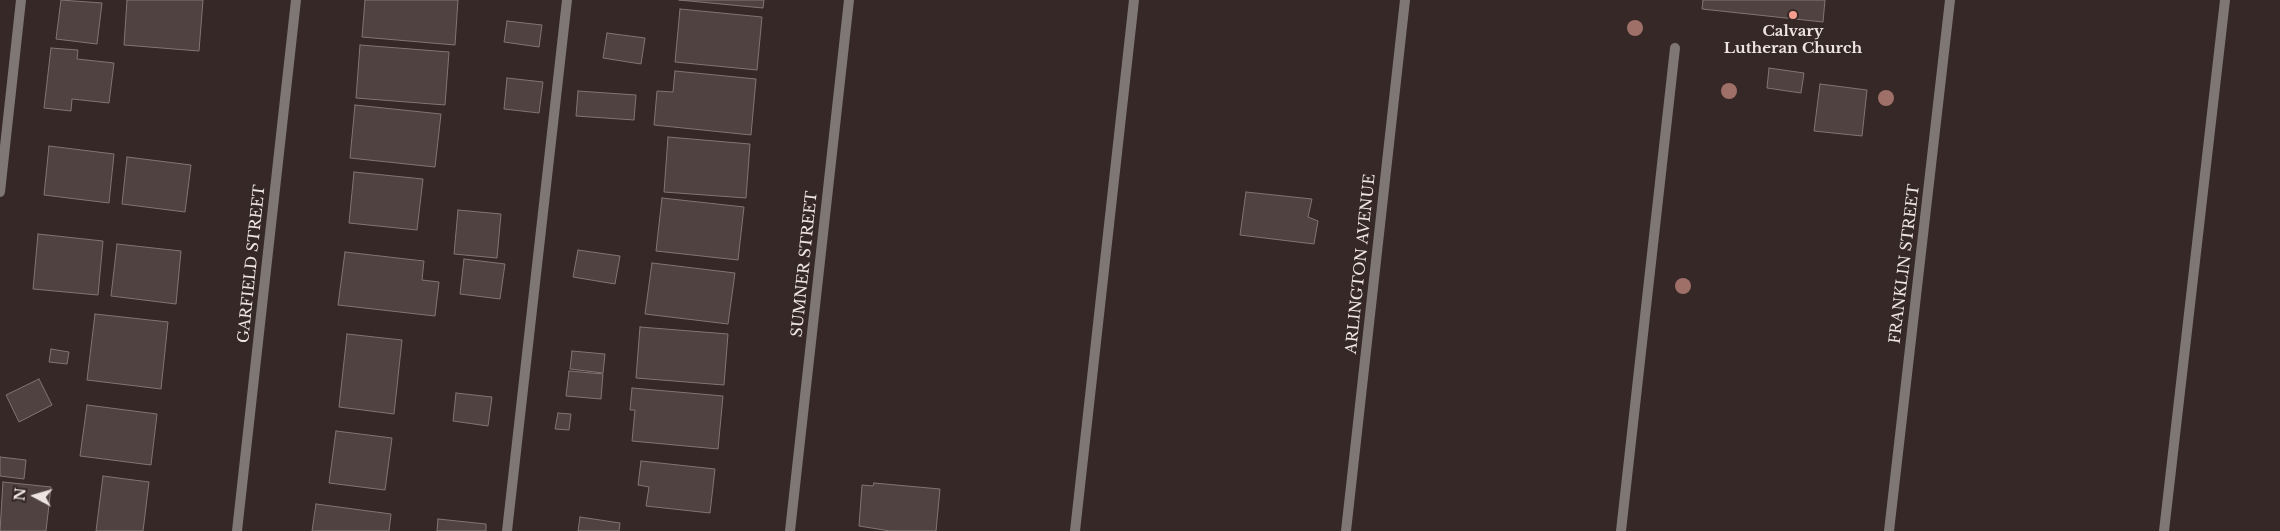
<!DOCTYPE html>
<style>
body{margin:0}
#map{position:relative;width:2280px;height:531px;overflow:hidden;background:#352826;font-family:"Libre Baskerville",serif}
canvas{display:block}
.north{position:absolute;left:10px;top:471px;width:50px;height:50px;-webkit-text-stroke:4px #352826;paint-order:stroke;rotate:276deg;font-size:14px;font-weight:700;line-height:20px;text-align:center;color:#ede4e3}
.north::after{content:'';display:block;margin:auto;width:18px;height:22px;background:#ede4e3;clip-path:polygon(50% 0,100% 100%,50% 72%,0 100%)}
</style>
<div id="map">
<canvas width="2280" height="531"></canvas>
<div class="north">N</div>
</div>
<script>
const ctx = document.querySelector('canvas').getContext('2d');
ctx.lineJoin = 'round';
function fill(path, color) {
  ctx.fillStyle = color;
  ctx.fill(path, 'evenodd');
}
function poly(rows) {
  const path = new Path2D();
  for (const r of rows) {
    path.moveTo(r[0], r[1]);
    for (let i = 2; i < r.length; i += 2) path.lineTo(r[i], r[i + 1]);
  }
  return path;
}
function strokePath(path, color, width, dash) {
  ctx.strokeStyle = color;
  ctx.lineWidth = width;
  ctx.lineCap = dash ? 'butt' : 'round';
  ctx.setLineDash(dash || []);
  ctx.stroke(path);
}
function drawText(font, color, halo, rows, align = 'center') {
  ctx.font = font + ' "Libre Baskerville",serif';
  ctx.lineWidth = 4;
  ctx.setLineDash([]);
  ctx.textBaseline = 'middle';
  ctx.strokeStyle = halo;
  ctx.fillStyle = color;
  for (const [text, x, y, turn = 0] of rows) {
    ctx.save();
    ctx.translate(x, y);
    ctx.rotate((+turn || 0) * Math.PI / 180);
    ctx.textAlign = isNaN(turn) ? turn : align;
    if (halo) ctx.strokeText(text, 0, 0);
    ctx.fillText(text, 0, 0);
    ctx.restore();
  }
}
const building = poly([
 [61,0,102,3,97,44,56,39,61,0],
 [127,0,203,0,199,51,124,45,127,0],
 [365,0,458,0,455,45,362,37,365,0],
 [679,0,764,0,763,8,679,0],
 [1703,0,1825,0,1823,22,1702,9,1703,0],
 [680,9,762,17,757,70,675,62,680,9],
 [507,21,542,25,539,47,504,42,507,21],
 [607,33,645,38,641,64,603,58,607,33],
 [360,45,449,52,445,105,356,98,360,45],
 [51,48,78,50,77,59,114,63,109,103,72,99,71,111,44,108,51,48],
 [1769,68,1804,73,1801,93,1767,88,1769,68],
 [675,71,756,79,751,135,654,125,657,91,673,92,675,71],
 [507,78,543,82,539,113,504,109,507,78],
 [1820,84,1867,90,1862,136,1814,131,1820,84],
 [578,91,636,95,634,120,576,116,578,91],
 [355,105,441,114,435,167,350,158,355,105],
 [668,137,750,144,746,198,664,192,668,137],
 [49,146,114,154,109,203,44,195,49,146],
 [127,157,191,165,185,212,122,204,127,157],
 [354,172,423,179,417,230,349,223,354,172],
 [1246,192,1312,199,1308,217,1318,221,1314,244,1240,235,1246,192],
 [662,198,744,207,738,260,656,251,662,198],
 [458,210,501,214,497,258,454,254,458,210],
 [38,234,103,241,98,295,33,289,38,234],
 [117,244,181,251,176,304,111,296,117,244],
 [578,250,620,256,615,284,573,277,578,250],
 [345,252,424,261,422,280,439,282,435,316,338,305,345,252],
 [464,259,505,264,500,299,460,294,464,259],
 [652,263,735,273,728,324,645,314,652,263],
 [95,314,168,322,161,389,87,380,95,314],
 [640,327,728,334,724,385,636,378,640,327],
 [347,334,402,340,394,414,339,407,347,334],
 [51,349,69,352,67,364,49,362,51,349],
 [572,351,605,354,603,373,570,369,572,351],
 [569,371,603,374,601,399,566,396,569,371],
 [39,379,52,405,19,422,6,395,39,379],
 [632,388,723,396,718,449,632,441,635,410,630,410,632,388],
 [456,393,492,397,488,426,453,421,456,393],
 [87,405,157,414,151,465,80,456,87,405],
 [558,413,571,414,569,430,555,429,558,413],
 [336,431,392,438,385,490,329,483,336,431],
 [0,457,26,460,24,479,0,476,0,457],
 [641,461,715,469,710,513,646,506,649,487,638,485,641,461],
 [103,476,149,482,143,531,96,531,103,476],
 [3,482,51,487,46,531,0,531,3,482],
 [874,483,940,489,936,531,890,531,859,526,862,485,873,486,874,483],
 [316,504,391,514,389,531,312,531,316,504],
 [580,517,620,523,619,531,578,531,580,517],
 [438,519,486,524,486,531,437,531,438,519]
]);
fill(building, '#504240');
strokePath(building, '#847471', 1);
strokePath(poly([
 [0,192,21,0],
 [507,531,567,0],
 [1075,531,1134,0],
 [1621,531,1675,48],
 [2164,531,2225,0]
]), '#7e7776', 10);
strokePath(poly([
 [237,531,296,0],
 [790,531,849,0],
 [1346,531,1405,0],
 [1889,531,1950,0]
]), '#7e7776', 10);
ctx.fillStyle = '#9f7067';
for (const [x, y] of [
 [1635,28],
 [1729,91],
 [1886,98],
 [1683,286]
]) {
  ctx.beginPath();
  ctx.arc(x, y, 8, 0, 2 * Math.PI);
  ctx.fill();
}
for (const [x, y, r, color] of [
 [1793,15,5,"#f59d8e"]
]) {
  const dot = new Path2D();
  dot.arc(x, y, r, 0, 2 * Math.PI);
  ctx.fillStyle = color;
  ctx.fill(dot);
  strokePath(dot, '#352826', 2);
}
drawText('bold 15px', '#ede4e3', '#352826', [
 ["Calvary",1793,32],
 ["Lutheran Church",1793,49]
]);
drawText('15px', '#ede4e3', '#352826', [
 ["GARFIELD STREET",252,264,-84],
 ["SUMNER STREET",805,264,-84],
 ["ARLINGTON AVENUE",1361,264,-84],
 ["FRANKLIN STREET",1905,264,-83]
]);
</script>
